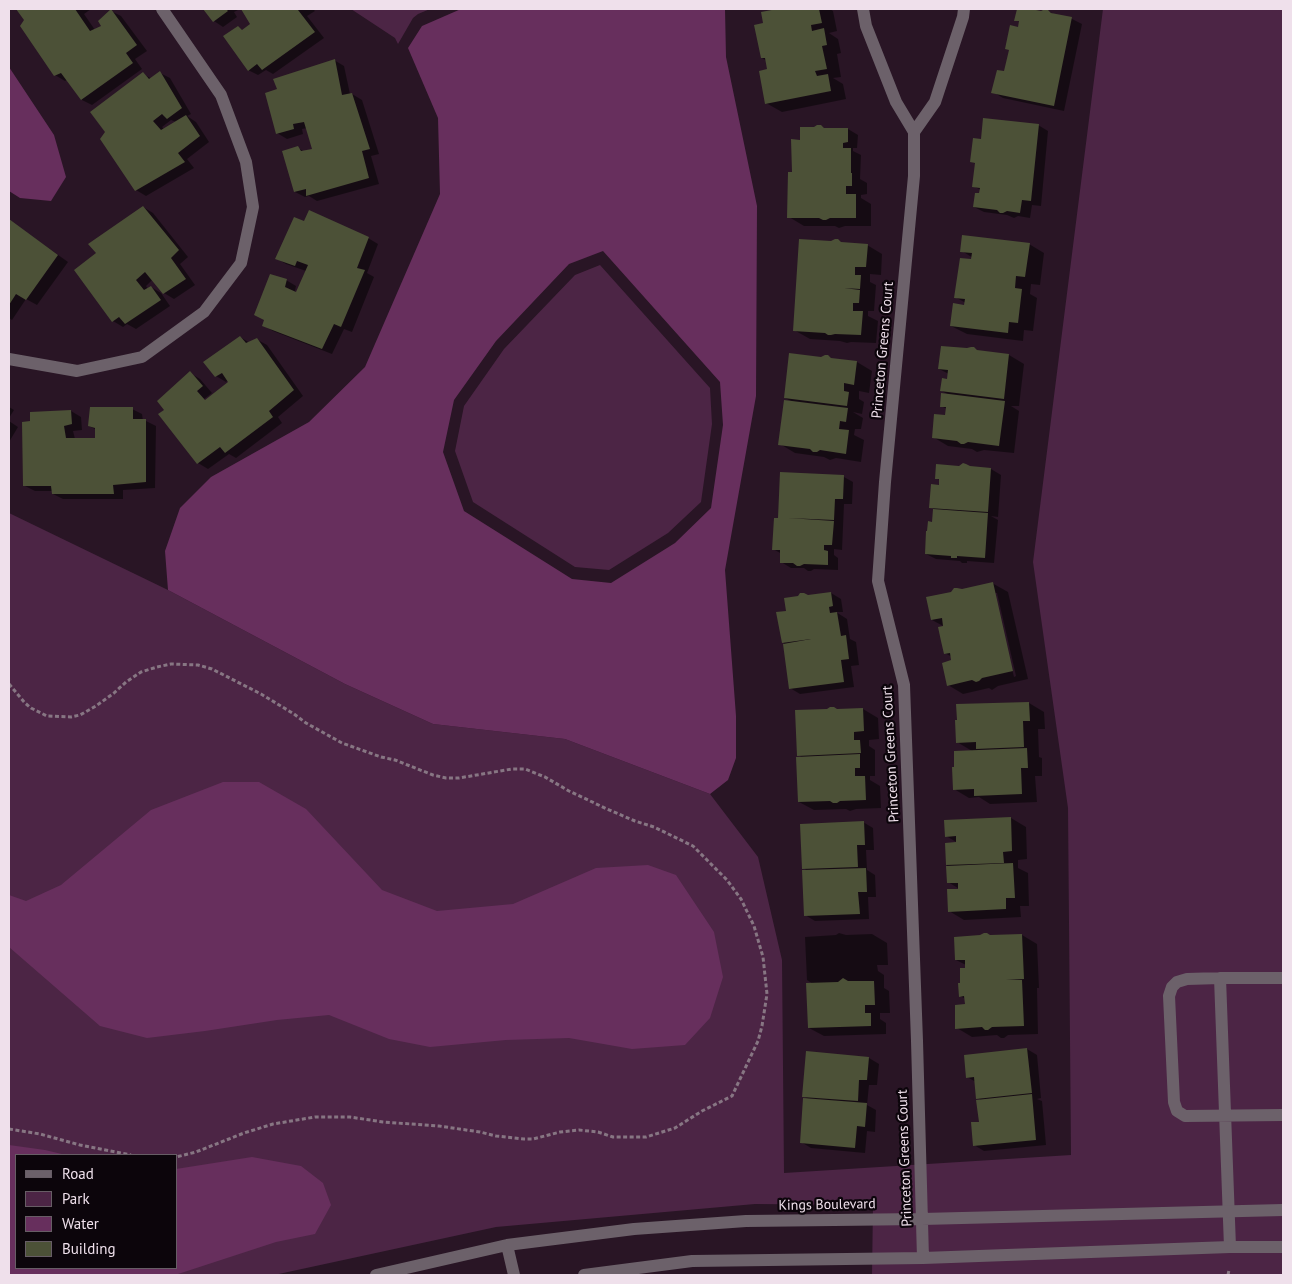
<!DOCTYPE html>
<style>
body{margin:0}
#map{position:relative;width:1292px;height:1284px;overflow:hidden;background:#291525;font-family:"PT Sans",sans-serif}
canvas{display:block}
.frame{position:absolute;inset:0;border:10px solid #efe0eb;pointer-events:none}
.legend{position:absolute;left:15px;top:1154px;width:162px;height:115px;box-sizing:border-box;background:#0c050b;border:1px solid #675d65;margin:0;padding:6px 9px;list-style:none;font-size:15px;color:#efe0eb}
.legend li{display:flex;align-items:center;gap:10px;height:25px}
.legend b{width:25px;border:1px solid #675d65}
</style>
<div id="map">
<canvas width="1292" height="1284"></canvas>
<div class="frame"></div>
<ul class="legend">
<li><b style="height:6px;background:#6c616a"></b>Road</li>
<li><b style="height:14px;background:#4c2545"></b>Park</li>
<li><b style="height:14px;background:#672f5d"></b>Water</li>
<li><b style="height:14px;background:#4c5137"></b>Building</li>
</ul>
</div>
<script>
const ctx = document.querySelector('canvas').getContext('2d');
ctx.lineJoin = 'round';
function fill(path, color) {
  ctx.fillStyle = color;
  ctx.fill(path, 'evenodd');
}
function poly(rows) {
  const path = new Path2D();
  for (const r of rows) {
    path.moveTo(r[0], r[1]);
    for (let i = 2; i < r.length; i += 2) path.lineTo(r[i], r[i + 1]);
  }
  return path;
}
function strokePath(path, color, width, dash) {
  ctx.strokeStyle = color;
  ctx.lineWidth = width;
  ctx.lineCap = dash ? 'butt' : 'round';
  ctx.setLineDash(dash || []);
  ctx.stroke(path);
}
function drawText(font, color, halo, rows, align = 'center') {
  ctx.font = font + ' "PT Sans",sans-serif';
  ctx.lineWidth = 4.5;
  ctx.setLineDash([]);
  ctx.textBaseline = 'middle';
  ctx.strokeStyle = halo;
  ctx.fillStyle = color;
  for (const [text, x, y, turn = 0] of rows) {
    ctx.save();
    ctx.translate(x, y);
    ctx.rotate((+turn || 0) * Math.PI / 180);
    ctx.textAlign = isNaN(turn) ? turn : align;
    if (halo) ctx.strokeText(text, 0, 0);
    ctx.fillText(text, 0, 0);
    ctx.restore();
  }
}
fill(poly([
 [351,9,430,9,418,14,413,18,398,44,395,38],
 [1103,9,1283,9,1283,1275,872,1275,873,1205,755,1204,496,1227,274,1275,9,1275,9,513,168,590,345,684,433,724,565,739,710,794,758,857,782,960,784,1173,1071,1155,1068,808,1033,562],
 [16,1155,176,1155,176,1268,16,1268],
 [600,265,710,388,712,424,701,502,668,533,609,570,575,567,473,502,455,451,464,406,504,349,575,275]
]), '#4c2545');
fill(poly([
 [461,9,725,9,726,57,757,206,756,396,725,570,736,716,736,758,728,780,710,794,565,739,433,724,345,684,168,590,165,551,180,508,211,477,309,422,365,367,440,194,438,118,408,48,422,26],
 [603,251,720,382,723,425,711,508,675,543,611,583,572,579,464,511,443,452,454,400,496,341,569,264],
 [9,67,54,135,66,177,51,201,20,198,9,191],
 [223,782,259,782,306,809,382,890,437,911,513,904,596,868,648,865,676,875,714,932,723,977,710,1018,685,1045,632,1049,569,1038,506,1040,430,1047,389,1039,329,1015,277,1020,205,1031,147,1038,100,1026,9,947,9,895,26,901,61,885,151,810],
 [9,1145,45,1150,66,1155,16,1155,16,1268,176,1268,176,1169,252,1157,301,1166,323,1183,331,1205,315,1234,276,1242,175,1275,9,1275]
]), '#672f5d');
fill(poly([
 [18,9,91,9,84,14,95,30,103,26,111,11,121,16,147,51,135,59,142,69,92,105,82,100,67,80,65,81,55,75,26,20],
 [204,9,240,9,234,12,237,17,223,27,214,21],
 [243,9,313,9,315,11,307,16,324,38,273,74,266,70,258,75,248,70,238,27,243,31,252,24],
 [783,9,830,9,833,11,837,31,829,33,838,39,841,53,837,54,841,77,833,78,843,84,846,99,782,112,766,103,769,70,767,61,762,58,765,24,762,13],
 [1018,9,1025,9,1041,12,1048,11,1055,15,1072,19,1082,24,1064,111,1003,98,993,92,1005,73,1020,22,1016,20],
 [334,60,344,66,350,94,352,94,362,100,379,154,371,156,379,184,317,201,309,196,305,197,295,192,298,148,305,152,313,150,307,128,302,129,303,134,287,139,277,133,278,90],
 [160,73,170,78,191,114,187,116,196,122,209,142,187,159,194,168,146,196,136,190,143,74,152,79],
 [171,120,176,122,164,129,162,127],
 [1038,125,1048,131,1041,206,1032,205,1030,218,1018,216,1014,218,1007,215,984,212,974,207,980,194,981,190,973,186,976,164,972,162,982,140],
 [824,129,848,129,858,135,857,148,853,148,853,151,861,155,860,179,867,183,867,194,861,195,861,198,871,204,871,226,845,226,839,228,835,226,804,226,789,217,797,173,801,141],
 [143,207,153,213,188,257,180,264,195,285,174,299,164,293,153,279,146,286,148,289,151,287,161,293,170,306,136,329,127,324,123,327,113,321,98,253],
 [9,220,68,262,37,305,26,299,12,320,9,318],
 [368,238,378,244,367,273,374,277,352,332,344,329,332,354,273,331,263,325,286,280,296,286,294,295,296,295,306,271,286,264,276,258],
 [842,243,867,245,882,254,881,275,870,274,870,282,876,285,874,311,868,311,868,316,878,321,876,343,851,342,847,343,840,341,810,339,794,330],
 [1029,244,1044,253,1040,285,1031,284,1030,294,1037,298,1033,331,1024,330,1023,341,967,334,951,326,965,306,966,303,955,297,973,258,962,251],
 [240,337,250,343,256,339,267,345,303,396,278,417,282,423,236,458,229,454,208,469,198,463,166,410,190,373,200,379,212,393,204,399,205,401,230,382,228,380,226,382,216,376],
 [979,351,1009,355,1024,364,1019,406,1011,406,1019,411,1014,453,984,450,977,452,972,449,948,446,933,437,946,417,947,409,941,406,949,395,942,391,948,380,949,374,939,369],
 [832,359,857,362,872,371,869,393,859,391,859,399,864,402,862,414,853,412,863,418,861,429,855,429,854,435,864,440,861,462,836,458,830,460,824,457,795,453,780,444,793,402,785,398],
 [9,407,14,410,9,418],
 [132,409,142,414,143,421,146,421,156,426,155,488,123,490,123,499,63,499,53,494,53,491,35,491,25,486,71,411,81,417,82,430,73,431,75,439,96,439,97,430,89,426],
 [9,421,18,427,9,442],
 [970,467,991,469,1001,475,998,517,991,516,998,520,994,563,967,561,967,563,962,563,960,561,936,559,926,554,933,523,934,509,930,507,940,486,940,480,936,478],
 [844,477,853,482,852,504,844,504,842,550,834,549,834,555,838,558,838,570,814,569,811,571,808,571,804,568,791,568,781,562,782,554,773,549,779,520],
 [992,583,1008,592,1028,679,998,686,992,690,989,688,963,694,948,685,953,661,952,657,945,653,945,627,932,620,961,590],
 [994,593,997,593,1016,676,1014,677],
 [831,593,841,599,843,612,836,612,847,619,850,639,856,642,859,665,851,666,854,687,800,694,790,688,784,643,778,613,787,612,808,596],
 [1029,703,1044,712,1045,729,1038,729,1039,757,1042,758,1042,776,1035,776,1037,802,990,804,979,797,969,798,954,789,972,751,957,742],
 [863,709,878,718,879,739,869,740,869,746,875,750,875,776,870,776,870,780,880,786,881,808,856,809,850,811,846,809,814,810,799,802,803,758,798,755,837,710],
 [1011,818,1026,827,1027,859,1018,860,1018,868,1028,873,1029,906,1020,906,1021,917,964,920,949,911,961,890,948,882,946,844,958,843,946,836],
 [863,822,873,828,874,850,866,850,867,870,875,875,876,897,868,897,869,919,815,921,805,915,808,871,803,868],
 [839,933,846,935,872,934,887,943,888,965,877,965,878,971,884,975,884,988,889,991,890,1013,880,1013,880,1019,886,1023,886,1034,824,1036,809,1028,813,984,807,980,805,937,836,935],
 [1022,935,1037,944,1039,988,1037,988,1038,1034,1008,1035,1004,1038,1001,1038,997,1035,972,1037,957,1028,966,1006,966,999,960,996,961,984,966,969,966,965,956,960,990,936],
 [1027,1049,1037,1055,1041,1098,1037,1099,1042,1101,1046,1145,984,1151,974,1145,980,1123,982,1101,978,1098,976,1082,967,1077],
 [807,1053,869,1058,879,1064,877,1085,869,1085,867,1105,876,1110,875,1132,867,1131,865,1153,811,1148,801,1142,810,1100,803,1096]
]), '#0007');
fill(poly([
 [16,9,75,9,90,31,101,26,98,21,111,9,137,45,126,53,133,63,81,100,61,73,54,76,20,26,24,20],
 [203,9,226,9,228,11,213,22],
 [241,9,301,9,298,10,315,32,262,70,257,64,248,71,223,36,238,26,242,30,250,24],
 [777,9,819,9,822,23,811,25,812,31,824,28,827,45,822,46,827,69,815,71,817,76,828,74,831,91,765,104,759,71,767,69,765,58,761,58,754,25,763,23,761,12],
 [1017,9,1031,9,1041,11,1045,9,1048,10,1051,13,1072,17,1054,106,991,93,997,70,1004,71,1009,50,1005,49,1010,25,1018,27,1019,21,1014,21],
 [335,59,342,95,352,93,370,149,362,151,369,178,306,196,306,189,294,192,282,151,298,146,301,151,312,149,304,122,293,124,294,129,276,134,265,93,277,89,273,79],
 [160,71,182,108,167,119,162,114,153,121,161,130,186,115,200,136,178,153,185,162,135,191,100,139,105,132,90,112,143,72,149,79],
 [983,118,1039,124,1031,201,1022,200,1020,213,1007,211,1003,213,1000,213,997,210,973,207,975,193,979,193,980,188,972,187,975,163,970,162,973,138,981,139],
 [817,125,821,125,824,128,848,128,848,142,843,143,843,148,851,148,851,173,852,173,852,186,846,186,846,194,856,194,856,218,830,218,826,220,823,220,819,218,787,218,788,172,792,172,791,139,800,140,800,127,814,127],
 [143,206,179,250,171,258,186,279,163,294,145,272,136,280,144,290,151,286,161,300,125,324,119,317,112,322,74,270,96,253,88,244],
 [309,210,369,237,357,268,365,270,341,327,334,324,322,349,262,326,264,320,254,315,270,274,287,279,285,287,296,292,308,265,297,261,295,266,275,259,294,217,304,221],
 [9,219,58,255,26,300,16,294,9,305],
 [962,235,1030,243,1025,277,1016,276,1015,288,1022,289,1018,323,1009,322,1008,333,950,326,953,303,964,305,965,299,954,298,960,258,971,259,972,253,960,252],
 [799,239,831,241,835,239,838,239,841,242,868,244,866,267,855,267,855,275,861,275,860,289,844,288,860,290,859,303,853,303,853,311,863,311,861,335,835,334,831,335,828,335,825,333,793,331],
 [240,336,246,343,257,338,294,390,269,411,273,417,225,453,220,447,197,464,158,414,164,410,157,401,190,371,203,386,197,391,205,400,228,382,222,373,215,377,203,362],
 [941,346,967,348,971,347,974,347,977,350,1009,354,1004,399,940,391,942,378,947,379,948,370,938,369],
 [789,353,821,357,825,355,828,355,831,358,857,361,854,385,844,383,844,391,849,392,847,406,784,398],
 [941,393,1005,401,999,446,968,442,964,444,961,444,957,441,932,438,934,414,945,415,946,407,940,407],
 [784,400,848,408,846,422,840,421,839,429,849,430,846,454,820,450,817,452,813,452,810,449,778,445],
 [90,407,133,407,133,419,146,419,146,482,113,485,114,494,52,494,51,486,23,486,22,422,30,421,30,412,71,410,72,424,64,426,66,438,95,438,95,428,88,426],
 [963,463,966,464,970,466,991,468,988,512,929,508,931,484,939,485,939,479,935,479,936,464,959,466],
 [780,472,844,475,843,499,835,499,834,520,788,518,834,521,832,545,824,545,824,550,828,551,828,565,804,564,800,566,797,566,793,563,780,563,780,550,772,550,774,518,778,518],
 [933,509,988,513,985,558,957,556,957,558,951,558,951,556,925,554,926,531,927,531,928,521,932,522],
 [993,582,1013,671,982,678,979,681,976,682,972,680,947,686,942,663,951,660,950,653,944,654,941,641,938,627,943,626,942,618,931,620,926,597,951,592,954,588,957,588,962,589],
 [831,592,833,606,829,607,830,613,837,612,841,636,846,635,849,659,841,660,844,682,789,689,783,644,811,639,782,643,776,612,786,611,784,598,798,596,800,593,804,593,808,595],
 [1029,702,1030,721,1023,721,1024,747,976,749,976,742,956,743,955,720,957,720,956,704],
 [830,707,834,707,837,709,863,708,864,731,854,732,854,740,860,740,861,753,797,756,795,710,827,709],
 [1027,748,1028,768,1021,768,1022,794,974,796,974,789,953,790,952,767,954,767,954,751],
 [860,754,860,768,855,768,855,776,865,776,866,800,840,801,837,803,833,803,830,801,798,802,796,757],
 [1011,817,1012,851,1003,852,1004,863,946,865,945,843,956,842,956,836,945,837,944,820],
 [864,821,865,845,857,845,858,867,802,869,800,824],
 [1013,863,1015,898,1006,898,1006,909,948,912,947,889,958,889,958,883,947,883,946,866],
 [866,868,867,892,858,892,860,914,804,916,802,870],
 [984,933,987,933,990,935,1022,934,1024,979,1006,980,1022,980,1024,1026,992,1027,988,1030,985,1030,982,1027,955,1029,955,1005,965,1004,964,996,959,997,958,983,960,983,960,968,965,968,965,960,955,960,954,937,980,935],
 [843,978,848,981,874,981,875,1005,865,1005,865,1013,871,1013,871,1026,808,1028,806,983,838,982],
 [1027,1048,1032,1093,976,1099,974,1077,966,1078,964,1055],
 [806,1051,869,1057,867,1080,859,1080,858,1101,802,1097],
 [1032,1094,1036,1140,973,1146,971,1122,979,1122,976,1100],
 [803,1098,867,1103,865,1127,857,1126,855,1148,800,1143]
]), '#4c5137');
strokePath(poly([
 [9,684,25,703,31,708,47,716,71,717,80,715,96,706,114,693,126,682,141,672,157,667,171,664,198,665,212,669,261,694,294,714,306,723,342,743,381,757,395,760,433,775,446,778,459,778,512,769,525,769,545,777,569,791,607,809,635,821,654,827,693,846,727,880,741,899,754,926,763,957,767,994,762,1026,758,1041,732,1096,702,1111,675,1128,646,1137,613,1137,598,1132,579,1130,560,1132,533,1139,524,1139,496,1136,480,1132,439,1126,383,1122,350,1117,315,1117,273,1124,244,1133,196,1152,176,1157],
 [9,1129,40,1134,80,1145,131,1155],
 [1228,1275,1229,1270]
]), '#877683', 3, [4, 2.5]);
strokePath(poly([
 [1220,978,1187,979,1177,982,1172,987,1169,996,1174,1102,1177,1111,1185,1116,1283,1115],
 [1230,1247,1220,978,1283,978]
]), '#6c616a', 12);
strokePath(poly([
 [863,9,866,26,896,102,914,132,914,176,885,482,878,581,904,685,917,1041,923,1258],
 [914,132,935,102,963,17,964,9],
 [9,359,77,371,142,357,204,312,241,263,253,207,246,162,221,95,162,9],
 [507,1245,514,1275],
 [376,1275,507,1245,634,1229,746,1221,922,1219,1283,1210],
 [584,1275,692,1261,923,1258,1230,1247,1283,1247]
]), '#6c616a', 12);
drawText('14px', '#efe0eb', '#0c050b', [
 ["Princeton Greens Court",883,350,-85],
 ["Princeton Greens Court",891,754,-93],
 ["Princeton Greens Court",905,1158,-92],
 ["Kings Boulevard",827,1205,-1]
]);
</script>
